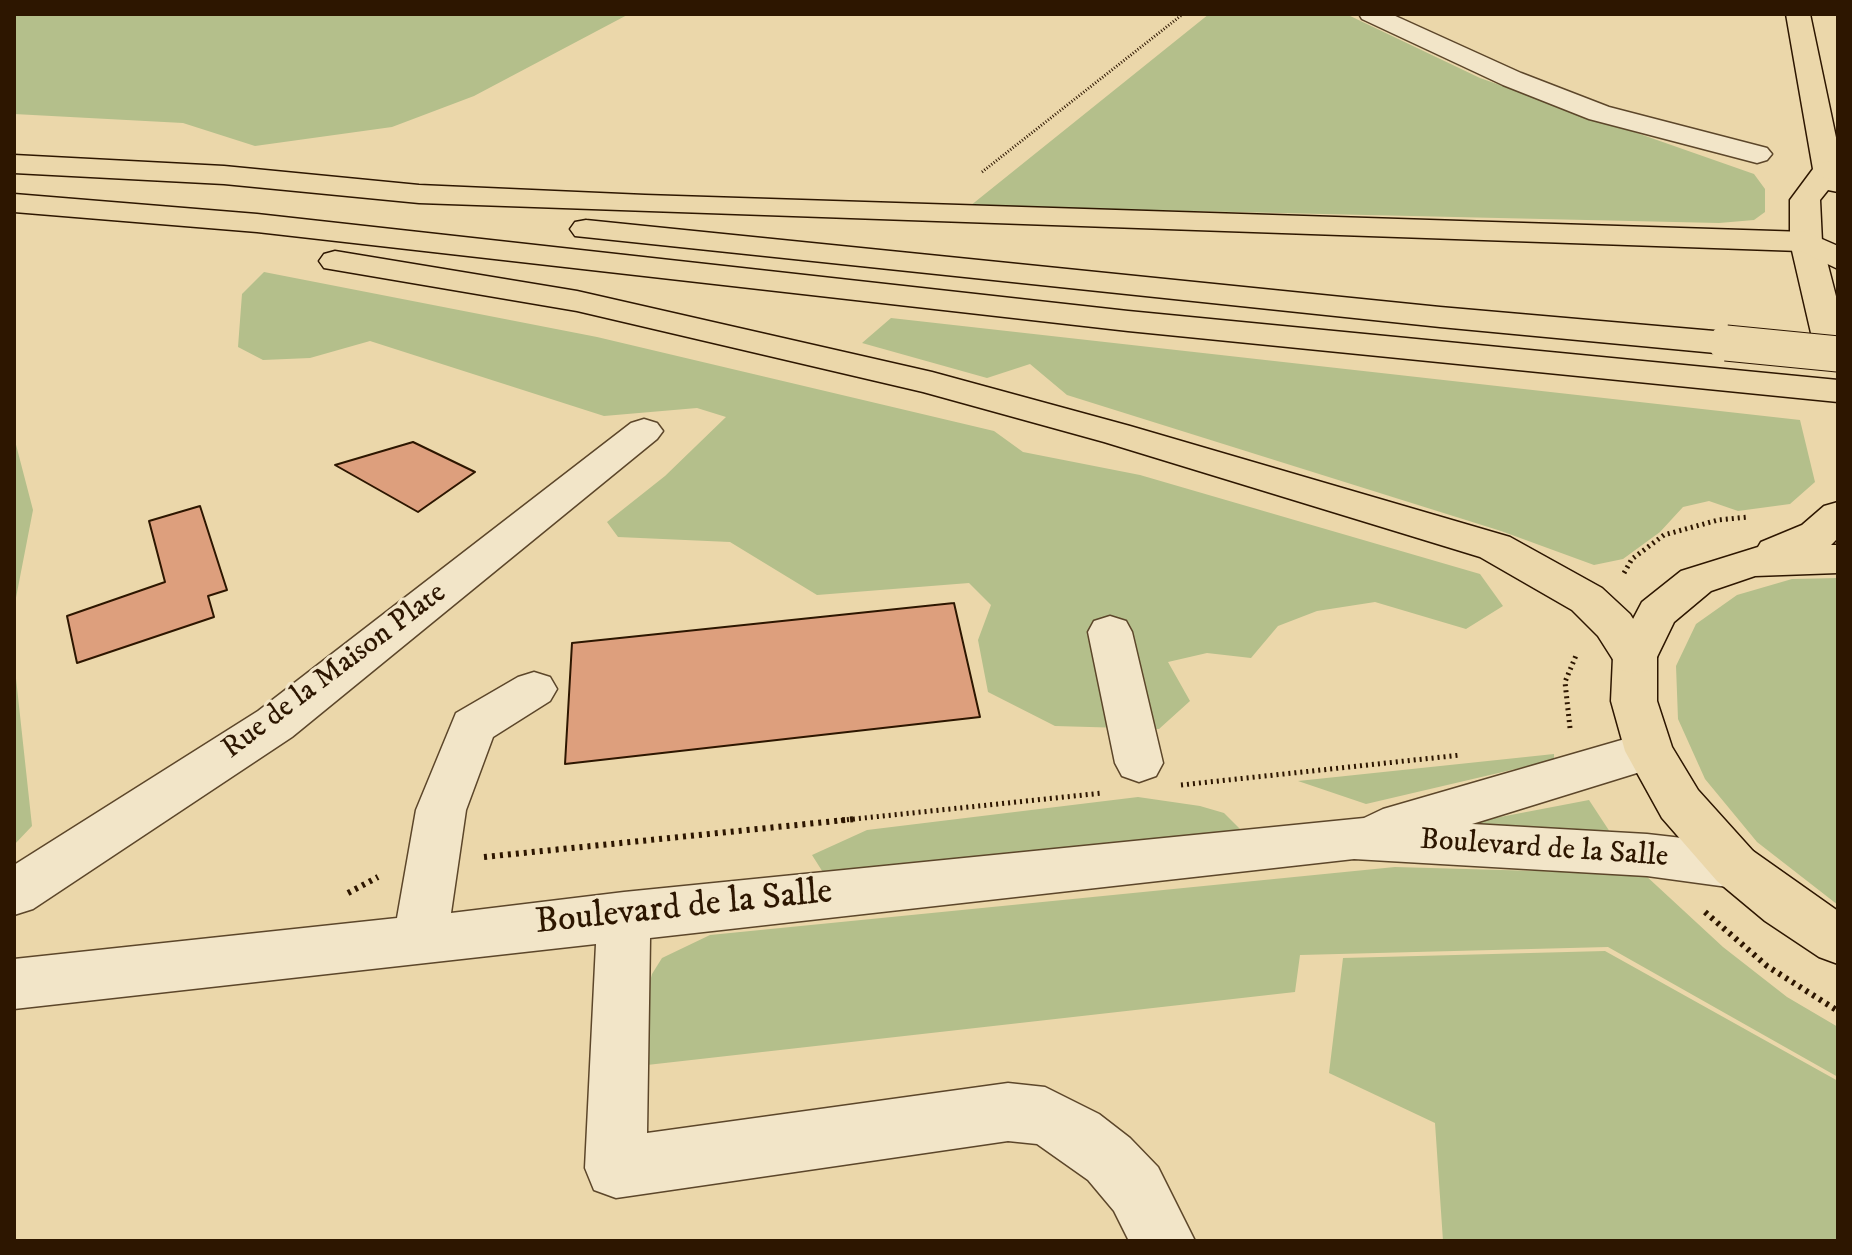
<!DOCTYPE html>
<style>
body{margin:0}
#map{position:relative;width:1852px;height:1255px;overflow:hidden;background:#ebd7aa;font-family:"IM FELL DW Pica",serif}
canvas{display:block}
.frame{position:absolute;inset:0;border:16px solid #2d1600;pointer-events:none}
</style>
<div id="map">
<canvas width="1852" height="1255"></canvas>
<div class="frame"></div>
</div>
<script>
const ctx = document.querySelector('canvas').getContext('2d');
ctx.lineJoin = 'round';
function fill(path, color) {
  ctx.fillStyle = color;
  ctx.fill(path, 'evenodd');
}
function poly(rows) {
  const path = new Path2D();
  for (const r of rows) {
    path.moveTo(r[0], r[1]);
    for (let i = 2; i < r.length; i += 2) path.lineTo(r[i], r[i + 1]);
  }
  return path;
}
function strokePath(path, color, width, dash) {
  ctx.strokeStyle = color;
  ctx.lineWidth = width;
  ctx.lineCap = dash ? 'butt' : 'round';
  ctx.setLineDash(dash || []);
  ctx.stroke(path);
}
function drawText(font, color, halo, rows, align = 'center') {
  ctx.font = font + ' "IM FELL DW Pica",serif';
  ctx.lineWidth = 6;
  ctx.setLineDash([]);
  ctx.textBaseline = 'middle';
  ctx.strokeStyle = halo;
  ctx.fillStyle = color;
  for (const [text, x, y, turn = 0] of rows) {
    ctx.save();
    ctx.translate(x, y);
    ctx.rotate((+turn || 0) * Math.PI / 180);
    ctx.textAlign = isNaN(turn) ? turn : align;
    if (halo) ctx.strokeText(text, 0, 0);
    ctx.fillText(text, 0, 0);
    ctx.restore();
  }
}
fill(poly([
 [14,14,629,14,474,96,392,127,255,146,183,123,14,114],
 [1209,14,1346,14,1480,78,1754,174,1765,189,1765,212,1754,220,1719,223,970,206],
 [264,272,597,337,994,431,1023,452,1140,475,1480,574,1503,606,1466,629,1375,602,1317,611,1278,626,1251,658,1207,653,1168,662,1190,701,1159,729,1055,726,988,692,978,640,991,605,969,583,817,595,730,542,618,537,607,522,665,476,726,417,697,408,604,416,370,341,310,358,263,360,238,347,242,294],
 [891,318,1800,420,1815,482,1790,504,1738,511,1709,501,1683,507,1660,532,1623,559,1594,565,1501,531,1067,395,1030,364,987,378,862,343],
 [14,437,33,510,14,608],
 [1838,578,1838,905,1757,842,1705,779,1678,719,1676,666,1696,624,1737,595,1792,579],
 [14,660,32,826,14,845],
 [1554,754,1554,760,1366,804,1298,781],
 [1138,797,1200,806,1224,813,1242,831,824,874,812,855,867,830],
 [1589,800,1610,832,1475,828,1474,822],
 [1395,867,1644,874,1723,947,1787,997,1838,1027,1838,1077,1608,947,1300,955,1295,992,647,1065,645,1001,652,974,662,958,710,935],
 [1605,951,1838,1081,1838,1241,1443,1241,1435,1123,1329,1073,1343,958]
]), '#b4bf8b');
const building = poly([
 [413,442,475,472,418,512,335,465,413,442],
 [200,506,227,590,208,596,214,617,77,663,67,616,165,582,149,521,200,506],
 [954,603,980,717,565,764,572,643,954,603]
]);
fill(building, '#dd9f7d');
strokePath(building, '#2d1600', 2);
strokePath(poly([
 [1828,333,1838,377]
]), '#c5b088', 35, [35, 17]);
const minor = poly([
 [1359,14,1391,14,1521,73,1609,107,1767,148,1772,154,1767,160,1757,163,1589,119,1503,85,1362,19,1359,14],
 [644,419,657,423,663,431,657,439,292,737,33,909,14,915,14,865,258,711,631,423,644,419],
 [1110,616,1126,621,1132,632,1163,763,1156,776,1139,782,1122,776,1115,763,1088,632,1094,621,1110,616],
 [534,672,550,677,557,689,550,701,493,737,466,810,451,913,624,892,1364,818,1383,809,1649,732,1666,738,1673,751,1666,764,1472,824,1647,834,1735,844,1753,851,1761,866,1753,881,1735,888,1647,876,1354,859,650,938,647,1133,1008,1083,1045,1087,1099,1114,1130,1138,1158,1167,1195,1241,1129,1241,1114,1211,1088,1180,1037,1144,1008,1141,616,1198,594,1190,585,1168,596,944,14,1009,14,959,397,918,416,810,456,713,518,677,534,672]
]);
const major = poly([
 [1786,14,1810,14,1838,147,1838,192,1828,190,1820,200,1822,242,1838,304,1838,341,1828,343,1816,340,1811,333,1790,242,1790,200,1813,169,1786,14],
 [1838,502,1838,538,1831,545,1838,545,1838,573,1755,576,1711,591,1674,622,1657,657,1657,701,1672,747,1698,790,1753,851,1838,911,1838,964,1819,957,1765,921,1717,881,1662,818,1625,751,1611,701,1613,657,1642,602,1681,571,1758,547,1761,542,1802,525,1824,506,1838,502]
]);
const highway = poly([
 [14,155,224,166,419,185,645,195,1806,232,1838,246,1838,269,1800,251,419,203,224,184,14,173,14,155],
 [1828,161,1838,162,1838,180,1818,176,1813,170,1818,164,1828,161],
 [14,194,257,214,1128,311,1838,380,1838,402,1128,331,257,232,14,212,14,194],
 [586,220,1440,307,1726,332,1738,336,1744,343,1738,350,1726,354,1440,327,575,236,570,229,575,222,586,220],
 [335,251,577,291,932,372,1130,426,1510,537,1602,588,1630,614,1657,657,1651,669,1635,674,1619,669,1598,636,1572,610,1480,557,1104,442,923,392,577,311,324,268,319,261,324,254,335,251]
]);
strokePath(minor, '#5c462a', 3);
strokePath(major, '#2d1600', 3);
strokePath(highway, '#2d1600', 3);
strokePath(poly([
 [982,172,1183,14]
]), '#2d1600', 3, [1, 2]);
strokePath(poly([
 [1624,573,1632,559,1664,535,1718,520,1748,517],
 [1570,728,1565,682,1577,653],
 [1181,785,1461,755],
 [835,821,1103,793]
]), '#2d1600', 5, [2, 4]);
strokePath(poly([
 [484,857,855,819],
 [348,893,378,877],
 [1705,912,1767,966,1838,1011]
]), '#2d1600', 6, [3, 5]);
fill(minor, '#f2e5c8');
fill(major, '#ebd7aa');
fill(highway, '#ebd7aa');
const highwayBridge = poly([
 [1726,343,1838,354]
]);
strokePath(highwayBridge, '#2d1600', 37, []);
strokePath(highwayBridge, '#ebd7aa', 35);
drawText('30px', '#2d1600', '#f2e5c8', [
 ["Rue de la Maison Plate",335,672,-37],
 ["Boulevard de la Salle",1544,850,4]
]);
drawText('36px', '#2d1600', '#f2e5c8', [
 ["Boulevard de la Salle",684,909,-6]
]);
</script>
